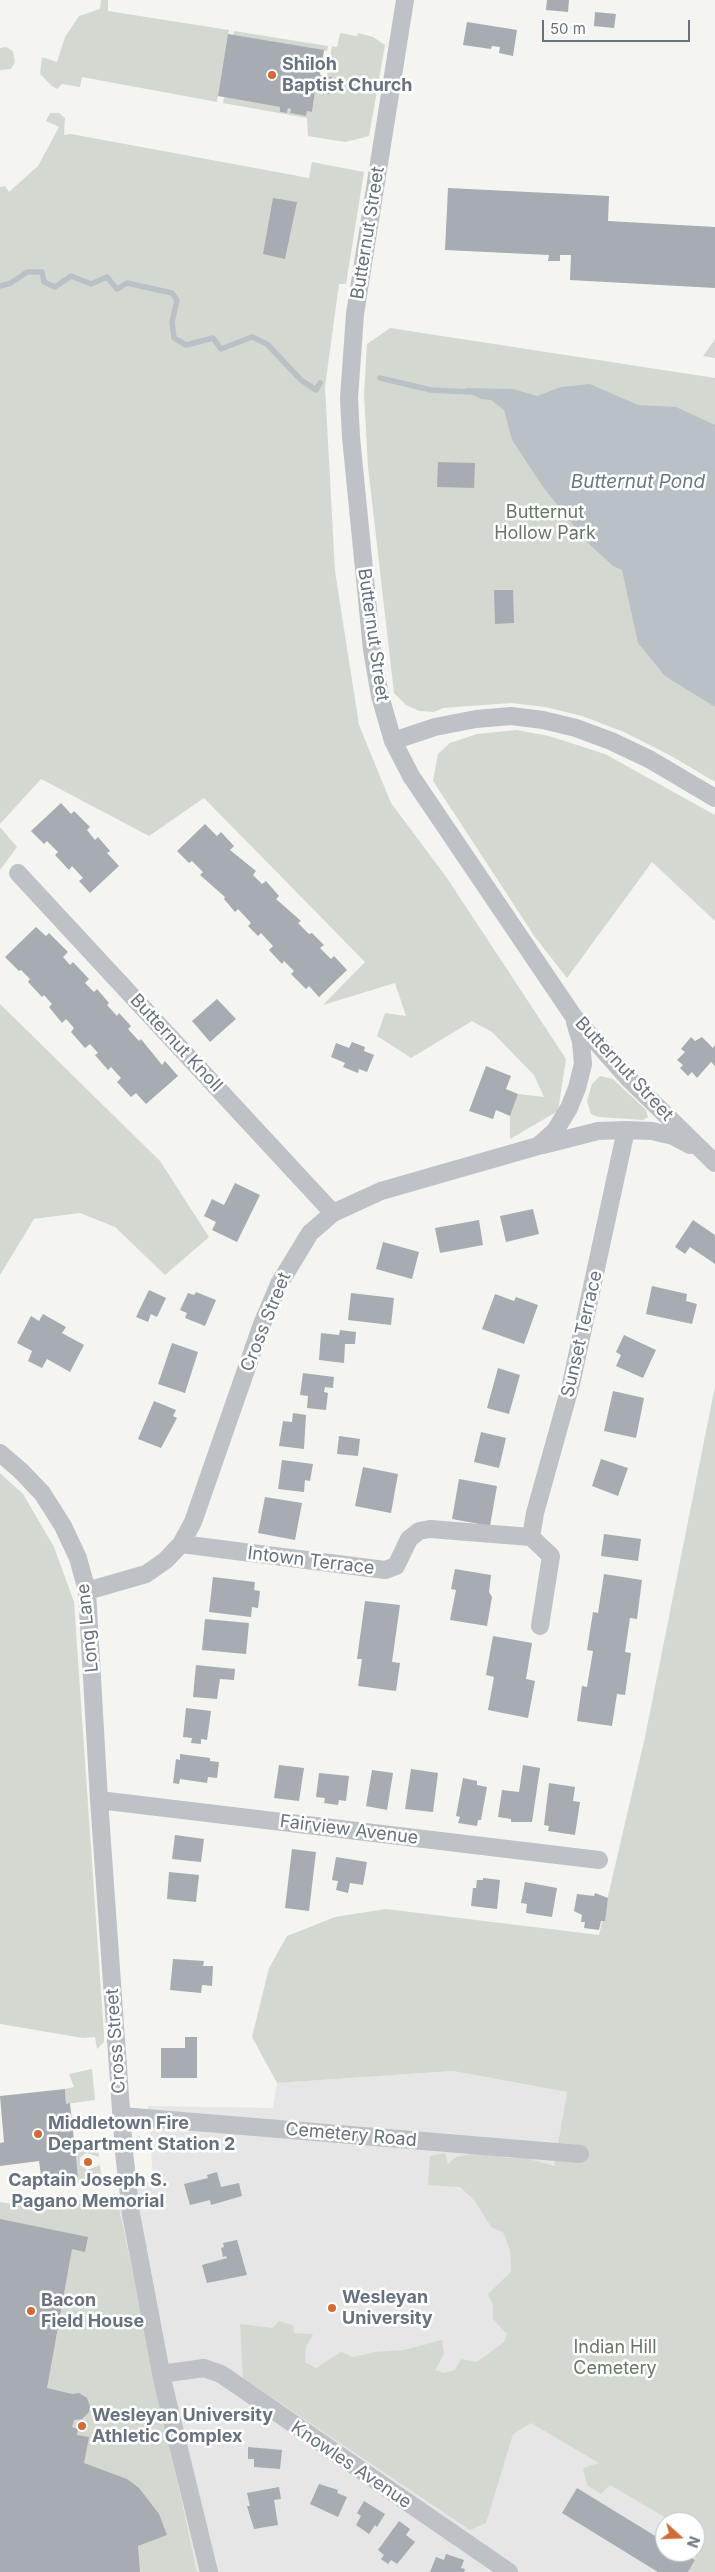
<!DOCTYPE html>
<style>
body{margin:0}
#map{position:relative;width:715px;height:2572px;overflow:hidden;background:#f4f4f1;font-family:Inter,sans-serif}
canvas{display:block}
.north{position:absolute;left:655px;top:2512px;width:50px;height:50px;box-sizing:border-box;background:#fff;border:1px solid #c2c7cc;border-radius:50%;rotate:110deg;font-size:14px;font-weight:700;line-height:20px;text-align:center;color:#67727f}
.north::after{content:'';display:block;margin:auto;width:18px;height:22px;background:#d06a36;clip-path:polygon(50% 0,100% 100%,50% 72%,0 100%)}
.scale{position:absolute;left:542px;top:20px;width:148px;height:22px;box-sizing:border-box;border:2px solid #67727f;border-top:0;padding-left:6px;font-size:15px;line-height:18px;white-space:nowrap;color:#67727f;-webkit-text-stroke:4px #fff;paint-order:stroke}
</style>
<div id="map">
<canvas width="715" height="2572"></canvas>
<div class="north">N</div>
<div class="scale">50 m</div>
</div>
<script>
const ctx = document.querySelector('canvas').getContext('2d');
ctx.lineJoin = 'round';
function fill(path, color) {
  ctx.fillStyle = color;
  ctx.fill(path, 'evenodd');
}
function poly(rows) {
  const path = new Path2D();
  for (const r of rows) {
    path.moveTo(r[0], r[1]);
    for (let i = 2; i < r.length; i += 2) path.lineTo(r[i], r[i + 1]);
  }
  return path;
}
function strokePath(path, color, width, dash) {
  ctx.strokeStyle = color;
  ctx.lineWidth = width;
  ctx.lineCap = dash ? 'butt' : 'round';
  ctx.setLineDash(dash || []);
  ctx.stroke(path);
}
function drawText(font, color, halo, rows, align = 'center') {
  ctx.font = font + ' Inter,sans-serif';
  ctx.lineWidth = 5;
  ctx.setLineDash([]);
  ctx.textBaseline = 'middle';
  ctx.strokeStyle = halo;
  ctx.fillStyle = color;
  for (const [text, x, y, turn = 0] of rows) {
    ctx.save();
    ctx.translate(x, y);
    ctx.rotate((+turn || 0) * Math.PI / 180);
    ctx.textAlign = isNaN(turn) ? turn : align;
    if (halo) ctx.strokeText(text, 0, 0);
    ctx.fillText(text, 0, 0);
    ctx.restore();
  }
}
fill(poly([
 [453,2071,567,2092,554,2166,715,2531,715,2572,197,2572,118,2203,153,2178,148,2106,273,2108,277,2083],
 [665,2522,695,2522,695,2552,665,2552]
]), '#e5e6e5');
fill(poly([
 [101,0,108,0,108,11,229,30,217,102,82,77,80,87,62,84,57,89,52,86,40,74,42,57,57,62,65,37,79,16,100,9],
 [234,31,328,46,327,51,233,35],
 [340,33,357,36,358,33,373,37,385,45,369,136,345,142,308,136,307,118,223,103,224,97,280,107,280,112,287,113,288,108,291,109,290,113,306,116,307,111,312,112,315,92,329,94,332,77,327,76,332,46,337,47],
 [6,47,13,51,15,62,11,69,0,70,0,48],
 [50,113,59,113,65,118,64,135,71,134,309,178,312,162,364,172,346,284,339,284,325,387,335,571,359,725,391,803,447,878,566,1059,558,1111,510,1139,510,1116,518,1094,544,1097,534,1075,492,1032,472,1021,411,1058,377,1036,385,1013,406,1016,395,983,323,1005,365,962,204,798,149,836,41,779,0,824,0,187,5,186,9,192,38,166,59,127,46,121],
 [390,328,715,378,715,782,673,757,624,732,582,716,545,707,511,703,443,708,434,712,419,711,406,705,394,693,368,467,364,394,367,344],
 [715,339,715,358,703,356],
 [516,730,549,736,605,754,715,815,715,921,652,862,567,978,535,937,433,781,438,754,450,743,477,734],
 [0,827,17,847,0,870],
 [0,1004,160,1161,209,1237,165,1275,115,1227,80,1213,34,1219,0,1275],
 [600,1076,613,1079,646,1110,648,1117,643,1120,598,1117,591,1114,587,1101,592,1084],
 [715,1386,715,2572,688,2572,695,2560,695,2522,673,2522,610,2485,601,2494,587,2485,583,2468,599,2463,531,2423,513,2434,486,2523,470,2530,243,2378,240,2324,273,2328,279,2321,293,2325,294,2333,313,2334,306,2347,305,2362,316,2368,341,2352,353,2357,375,2352,404,2350,442,2340,444,2354,435,2370,444,2373,455,2370,461,2359,477,2362,504,2342,507,2334,493,2319,493,2305,488,2294,511,2272,510,2250,503,2232,492,2228,474,2200,460,2187,428,2185,430,2156,445,2153,448,2164,456,2157,479,2152,508,2158,522,2157,554,2166,567,2092,453,2071,277,2083,252,2037,269,1968,287,1936,335,1917,386,1909,599,1935,645,1737],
 [0,1473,23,1494,54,1547,74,1602,104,2035,104,2042,97,2049,95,2037,83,2038,0,2024],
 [92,2069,95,2100,66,2104,65,2089,74,2087,69,2074],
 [98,2142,99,2157,86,2153,80,2158,80,2165,87,2170,100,2165,102,2181,78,2183,74,2145],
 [105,2197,118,2203,197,2572,0,2572,0,2202,27,2206]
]), '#d3d9d1');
fill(poly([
 [590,384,638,405,676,407,715,425,715,707,665,676,638,643,622,570,613,566,587,542,543,487,512,440,504,410,491,400,481,399,465,391,466,388,513,389,537,396,561,387]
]), '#b9c1c7');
strokePath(poly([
 [0,286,11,283,27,272,42,272,44,282,55,287,71,276,91,284,107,277,117,289,127,283,172,293,177,300,172,322,174,338,186,345,213,338,221,349,252,337,267,344,301,380,316,390,320,383],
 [380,378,431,390,471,392]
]), '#b9c1c7', 5.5);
fill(poly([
 [547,0,569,0,568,12,546,10],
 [595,12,616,14,614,28,594,26],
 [467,22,517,30,513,56,499,53,500,47,492,46,491,49,463,45],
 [228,34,324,50,320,75,332,77,329,94,315,92,312,112,307,111,306,116,290,113,291,109,288,108,287,113,280,112,280,107,218,96],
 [448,188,609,196,608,221,715,227,715,288,570,280,571,255,560,255,560,261,548,261,549,255,445,250],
 [273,198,297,202,285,259,263,254],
 [438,462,475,463,474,488,437,487],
 [494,590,513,590,514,623,495,624],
 [61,803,71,814,74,811,90,827,87,830,95,840,98,837,110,851,107,853,119,866,90,893,79,881,83,878,72,866,69,870,55,855,58,852,47,841,44,844,31,831],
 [205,824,217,836,221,832,234,846,230,850,256,871,253,875,262,884,266,881,279,896,276,899,301,921,298,923,309,934,312,933,324,945,320,948,331,959,334,956,347,970,319,997,309,986,306,989,291,974,294,971,284,961,282,964,269,950,273,946,261,933,258,936,248,926,251,923,238,909,235,912,224,899,225,897,200,875,203,872,192,861,189,863,177,851],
 [36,927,46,936,49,933,68,952,63,957,70,965,73,962,89,979,85,983,94,992,97,989,109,1003,107,1005,117,1016,119,1013,131,1026,128,1029,139,1041,141,1039,162,1065,165,1061,178,1076,146,1104,136,1093,131,1097,117,1082,121,1078,111,1067,108,1070,95,1055,98,1053,90,1044,85,1048,71,1032,74,1028,66,1019,62,1023,49,1007,52,1004,44,995,42,997,28,982,30,979,21,970,19,971,5,957],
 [217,999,236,1019,210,1042,192,1021],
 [691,1037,695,1041,702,1037,713,1048,715,1045,715,1066,711,1062,697,1078,692,1072,688,1076,680,1068,683,1065,677,1060,685,1052,681,1049],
 [352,1042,365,1047,364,1051,374,1055,367,1072,359,1069,358,1073,343,1067,345,1063,331,1057,336,1043,349,1048],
 [486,1066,511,1076,506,1089,518,1094,510,1116,496,1110,493,1119,469,1111],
 [235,1183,260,1195,237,1242,212,1230,216,1222,204,1216,212,1199,224,1205],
 [533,1209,539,1234,506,1242,500,1216],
 [479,1220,483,1245,440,1253,435,1228],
 [693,1220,715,1235,715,1264,690,1247,685,1254,675,1247],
 [383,1242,419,1252,412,1279,376,1269],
 [652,1286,687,1294,686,1301,697,1304,692,1324,646,1314],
 [149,1290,166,1298,157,1317,151,1314,148,1322,136,1317],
 [196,1292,216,1300,205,1326,185,1318,187,1313,180,1310,188,1293,194,1295],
 [351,1293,394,1298,391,1325,348,1320],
 [495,1294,514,1301,516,1297,538,1305,524,1344,482,1329],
 [43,1314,66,1327,62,1333,84,1345,70,1372,47,1359,42,1368,28,1361,32,1351,17,1343,31,1316,39,1321],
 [340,1330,356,1332,355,1344,345,1344,344,1363,319,1360,321,1333,339,1335],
 [624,1335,656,1350,643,1378,616,1366,621,1355,616,1352],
 [172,1343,198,1352,185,1393,158,1384],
 [498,1368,520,1375,509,1414,487,1408],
 [303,1373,334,1377,333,1388,325,1387,324,1392,328,1393,326,1410,307,1408,308,1396,300,1395],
 [613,1391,644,1398,636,1438,604,1431],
 [154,1401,176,1410,173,1416,177,1418,161,1448,138,1439],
 [293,1413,306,1415,304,1449,279,1446,283,1421,292,1422],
 [481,1432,506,1438,499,1468,474,1462],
 [339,1436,360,1439,358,1456,337,1454],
 [601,1459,628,1468,618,1496,592,1486],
 [282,1460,313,1464,310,1481,305,1480,304,1492,278,1489],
 [363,1467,398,1474,391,1513,355,1506],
 [459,1479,497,1486,490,1526,452,1519],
 [265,1497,302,1503,295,1540,258,1533],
 [604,1534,641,1539,638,1561,601,1556],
 [455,1569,491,1575,489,1592,492,1597,487,1626,450,1620,456,1590,451,1589],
 [604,1574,642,1580,637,1619,630,1618,625,1652,631,1653,625,1695,617,1694,612,1726,577,1721,582,1686,587,1687,593,1651,587,1650,593,1612,598,1613],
 [213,1577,255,1582,254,1590,260,1591,258,1608,252,1607,251,1617,209,1612],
 [365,1601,400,1605,392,1662,400,1663,396,1691,358,1686,362,1659,357,1659],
 [205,1619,249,1623,246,1654,202,1650],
 [493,1636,532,1643,526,1679,535,1681,528,1718,488,1710,494,1677,486,1675],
 [196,1665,235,1669,234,1680,220,1679,217,1699,193,1697],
 [186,1708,211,1711,207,1740,201,1739,201,1744,191,1743,192,1738,183,1737],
 [180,1754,210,1758,210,1761,219,1762,217,1778,208,1777,207,1783,180,1779,179,1784,173,1783,176,1759,180,1760],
 [279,1765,304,1768,299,1801,274,1798],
 [523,1765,540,1768,532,1822,511,1822,511,1819,498,1817,502,1790,519,1792],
 [411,1769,438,1773,433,1812,405,1809],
 [372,1770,393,1773,387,1810,366,1806],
 [319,1773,349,1776,346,1801,339,1800,338,1805,324,1803,325,1798,316,1797],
 [463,1778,477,1781,477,1785,487,1787,481,1820,478,1820,477,1826,458,1823,460,1817,456,1816],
 [549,1783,575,1787,573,1801,580,1802,575,1835,548,1831,549,1826,544,1825],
 [175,1835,204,1839,201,1862,172,1859],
 [292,1849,316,1852,309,1911,285,1908],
 [336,1857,367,1862,363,1885,350,1883,348,1893,336,1890,338,1881,332,1880],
 [169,1872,199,1875,196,1902,167,1899],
 [483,1878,500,1880,497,1909,471,1906,473,1888,476,1888,477,1880,483,1880],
 [525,1882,557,1888,552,1917,526,1913,527,1904,521,1903],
 [595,1893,608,1898,605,1921,601,1921,599,1930,584,1928,585,1922,581,1922,582,1915,574,1911,577,1894,594,1896],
 [173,1959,204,1961,203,1966,213,1966,212,1986,202,1985,201,1993,170,1990],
 [185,2037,197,2037,197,2078,161,2078,161,2048,185,2048],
 [65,2089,66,2104,70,2103,74,2141,71,2142,73,2156,76,2156,78,2181,49,2185,47,2174,41,2175,39,2161,0,2166,0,2143,4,2142,0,2096],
 [217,2172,221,2187,239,2183,242,2196,211,2205,210,2200,190,2205,184,2184,208,2178,207,2175],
 [0,2219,88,2237,85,2252,72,2249,47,2388,72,2394,79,2393,87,2398,90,2406,89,2412,82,2419,74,2420,72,2427,78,2429,77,2435,89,2437,84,2463,127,2479,139,2488,159,2514,167,2535,138,2546,140,2572,0,2572],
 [237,2240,247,2275,207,2283,202,2265,227,2258,226,2256,223,2257,221,2248,224,2247,223,2243],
 [248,2447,282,2450,280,2469,254,2467,254,2459,248,2459],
 [319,2484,338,2490,337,2493,347,2497,338,2517,310,2504],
 [279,2487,281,2499,274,2500,278,2525,254,2529,247,2506,250,2506,247,2493],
 [577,2488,665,2542,665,2552,681,2552,695,2560,688,2572,658,2572,562,2513],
 [364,2501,385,2514,377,2527,375,2525,369,2534,356,2525,361,2516,357,2513],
 [399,2521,410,2529,406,2535,415,2542,397,2564,391,2560,388,2564,381,2559,384,2555,378,2550],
 [446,2554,464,2560,461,2568,465,2569,464,2572,430,2572,436,2557,444,2560]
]), '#a6acb1');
strokePath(poly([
 [405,0,355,314,349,398,351,437,372,650,380,696,393,741,411,776,574,1017,628,1078,715,1163],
 [393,741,435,727,476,719,511,716,543,720,576,728,611,741,649,759,715,798],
 [18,873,333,1213],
 [543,1145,598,1131,626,1130,652,1131,673,1136,690,1145],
 [0,1453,21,1471,42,1493,63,1526,78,1558,87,1591,99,1800,124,2152,131,2214,163,2383,209,2572],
 [531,1537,535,1513,571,1384,626,1130],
 [181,1544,385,1570,396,1566,409,1539,419,1531,430,1529,531,1537,551,1556,540,1626],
 [87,1591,146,1574,166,1560,181,1544,193,1522,262,1324,279,1284,310,1233,333,1213,381,1191,538,1146,555,1131,569,1108,577,1088,583,1064,581,1042,575,1022],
 [99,1800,599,1860],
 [122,2116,580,2154],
 [161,2374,204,2368,221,2374,509,2572]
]), '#bec1c5', 18);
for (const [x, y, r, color] of [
 [272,75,5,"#d06a36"],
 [38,2134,5,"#d06a36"],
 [88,2162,5,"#d06a36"],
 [332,2308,5,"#d06a36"],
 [31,2311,5,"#d06a36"],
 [82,2426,5,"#d06a36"]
]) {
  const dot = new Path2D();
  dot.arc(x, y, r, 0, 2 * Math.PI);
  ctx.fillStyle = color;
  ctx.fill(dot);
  strokePath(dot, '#fff', 2);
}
drawText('bold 18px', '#67727f', '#fff', [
 ["Shiloh",282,65],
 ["Baptist Church",282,86],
 ["Middletown Fire",48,2124],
 ["Department Station 2",48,2145],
 ["Captain Joseph S.",88,2181,"center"],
 ["Pagano Memorial",88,2202,"center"],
 ["Wesleyan",342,2298],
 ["University",342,2319],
 ["Bacon",41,2301],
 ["Field House",41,2322],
 ["Wesleyan University",92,2416],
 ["Athletic Complex",92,2437]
], 'left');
drawText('18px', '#67727f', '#fff', [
 ["Butternut Street",368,233,-81],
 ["Butternut Street",373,635,82],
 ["Butternut Knoll",176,1043,47],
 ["Butternut Street",624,1069,47],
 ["Cross Street",266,1322,-68],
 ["Sunset Terrace",582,1334,-77],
 ["Intown Terrace",311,1561,7],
 ["Long Lane",88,1628,-96],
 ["Fairview Avenue",349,1830,7],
 ["Cross Street",116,2041,-94],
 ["Cemetery Road",351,2135,5],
 ["Knowles Avenue",351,2465,34]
]);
drawText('18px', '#667765', '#fff', [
 ["Butternut",545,513],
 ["Hollow Park",545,534],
 ["Indian Hill",615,2348],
 ["Cemetery",615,2369]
]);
drawText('italic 19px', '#687983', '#fff', [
 ["Butternut Pond",638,482]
]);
</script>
